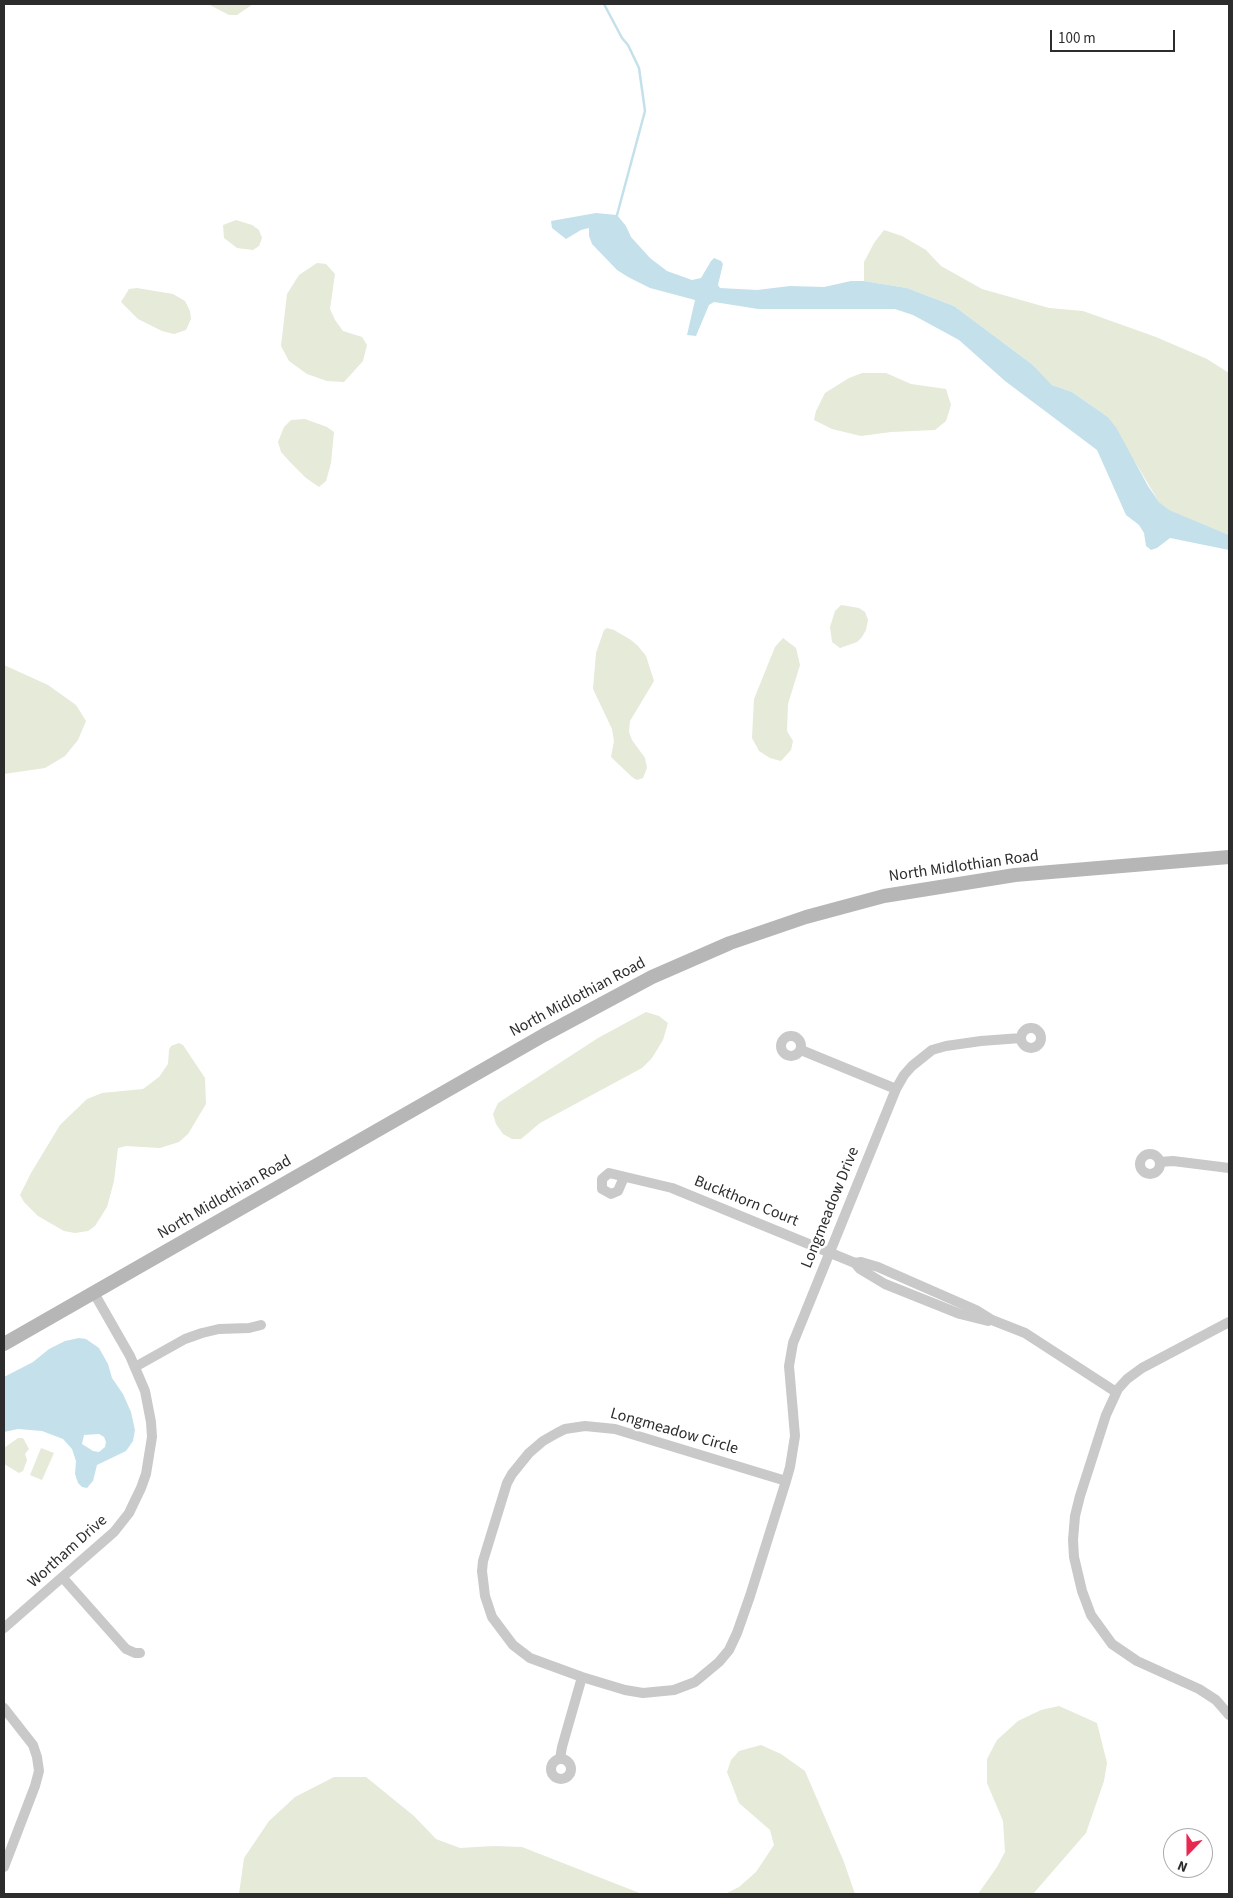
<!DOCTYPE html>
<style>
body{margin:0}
#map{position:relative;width:1233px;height:1898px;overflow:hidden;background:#fff;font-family:"Source Sans 3",sans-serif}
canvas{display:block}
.frame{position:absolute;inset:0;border:5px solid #2c2c2c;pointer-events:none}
.north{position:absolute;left:1163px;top:1828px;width:50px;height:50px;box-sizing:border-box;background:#fff;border:1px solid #ababab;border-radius:50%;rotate:202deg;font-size:14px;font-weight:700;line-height:20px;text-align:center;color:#2c2c2c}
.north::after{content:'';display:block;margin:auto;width:18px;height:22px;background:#e82a51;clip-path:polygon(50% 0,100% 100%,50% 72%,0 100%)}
.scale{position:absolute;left:1050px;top:30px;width:125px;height:22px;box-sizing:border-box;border:2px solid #2c2c2c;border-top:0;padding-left:6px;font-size:15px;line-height:18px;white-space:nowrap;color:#2c2c2c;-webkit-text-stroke:4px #fff;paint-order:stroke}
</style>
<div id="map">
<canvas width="1233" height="1898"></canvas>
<div class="frame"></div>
<div class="north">N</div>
<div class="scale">100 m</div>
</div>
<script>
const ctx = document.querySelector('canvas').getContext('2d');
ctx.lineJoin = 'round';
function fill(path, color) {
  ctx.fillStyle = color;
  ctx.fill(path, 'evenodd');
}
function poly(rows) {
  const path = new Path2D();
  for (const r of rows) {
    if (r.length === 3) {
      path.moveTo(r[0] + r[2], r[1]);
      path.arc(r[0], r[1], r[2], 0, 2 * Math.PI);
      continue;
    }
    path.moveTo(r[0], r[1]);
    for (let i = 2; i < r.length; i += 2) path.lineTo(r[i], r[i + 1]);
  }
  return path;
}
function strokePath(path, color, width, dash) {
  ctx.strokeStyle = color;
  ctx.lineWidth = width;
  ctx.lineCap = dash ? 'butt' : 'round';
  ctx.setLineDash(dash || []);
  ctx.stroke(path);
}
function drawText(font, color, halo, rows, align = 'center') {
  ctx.font = font + ' "Source Sans 3",sans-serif';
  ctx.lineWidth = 5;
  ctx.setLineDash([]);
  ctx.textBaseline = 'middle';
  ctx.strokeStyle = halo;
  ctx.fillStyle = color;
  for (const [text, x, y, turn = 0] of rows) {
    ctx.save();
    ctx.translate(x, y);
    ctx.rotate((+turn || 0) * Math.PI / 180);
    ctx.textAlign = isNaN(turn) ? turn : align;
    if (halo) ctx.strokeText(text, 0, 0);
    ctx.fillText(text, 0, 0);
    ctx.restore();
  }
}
fill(poly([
 [208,4,253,4,237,15,229,15],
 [236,220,252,225,259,230,262,238,259,246,253,250,237,248,224,238,223,225],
 [884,230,902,236,926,250,941,266,982,289,1049,308,1083,311,1156,337,1207,359,1229,373,1229,535,1168,510,1159,502,1108,417,1072,392,1052,385,1033,365,954,306,907,288,864,281,864,262,874,243],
 [317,263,326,264,335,274,330,309,335,320,343,331,362,337,367,345,363,361,344,382,327,381,307,374,289,361,281,346,287,294,299,275],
 [137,288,173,294,185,301,190,311,191,319,186,330,174,334,162,331,138,319,121,302,129,289],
 [862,373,886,373,911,384,946,389,951,405,946,421,935,430,891,432,861,436,832,429,814,420,816,411,825,393,849,378],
 [305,419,327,427,334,432,331,463,326,481,319,487,306,478,291,463,281,452,278,442,284,427,291,420],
 [841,605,859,608,865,612,868,620,866,630,862,637,857,642,840,648,832,642,830,627,835,611],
 [607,628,614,630,631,640,638,646,646,656,654,681,630,721,629,732,632,740,645,758,647,768,643,778,637,780,632,777,611,757,614,741,612,729,593,689,596,653,604,630],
 [783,638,796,648,800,665,788,704,787,731,793,741,791,750,781,761,770,758,759,751,752,738,754,699,775,647],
 [4,665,48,685,76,705,86,721,78,740,65,756,45,768,4,774],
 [646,1012,659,1016,668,1023,663,1040,652,1058,642,1068,540,1123,521,1139,512,1139,503,1134,496,1124,493,1114,498,1103,598,1038],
 [179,1043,183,1045,205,1078,206,1104,188,1134,179,1142,160,1148,126,1146,118,1148,114,1181,107,1207,95,1226,88,1231,75,1233,64,1231,38,1216,24,1202,20,1195,31,1173,60,1125,87,1099,102,1093,143,1089,159,1077,168,1064,169,1050,171,1046],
 [18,1438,23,1438,29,1449,25,1454,27,1460,23,1471,19,1473,4,1464,4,1448],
 [41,1448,54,1453,42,1480,30,1475],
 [1059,1706,1097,1723,1107,1763,1104,1781,1086,1833,1033,1894,978,1894,997,1867,1005,1852,1003,1821,987,1783,987,1759,997,1740,1018,1721,1041,1710],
 [761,1745,781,1754,805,1771,844,1862,855,1894,725,1894,739,1887,756,1872,774,1845,770,1830,739,1803,727,1772,731,1760,739,1751],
 [334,1777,366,1777,414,1816,436,1839,460,1848,494,1846,522,1847,642,1894,239,1894,244,1858,269,1821,295,1797]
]), '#e5ead9');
fill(poly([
 [596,213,617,215,626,226,631,237,650,258,667,271,692,280,701,278,711,261,714,258,721,261,723,264,718,285,720,288,757,290,790,286,824,287,851,281,864,281,907,288,954,306,1033,365,1052,385,1072,392,1108,417,1117,429,1148,486,1159,502,1169,510,1229,535,1229,550,1170,538,1157,548,1151,550,1146,546,1144,533,1139,525,1126,515,1097,450,1005,381,959,340,913,315,895,309,758,309,714,302,709,305,696,336,687,335,695,300,650,288,628,277,617,270,592,244,589,236,589,228,581,230,566,239,552,228,551,221],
 [79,1338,86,1339,99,1348,108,1364,112,1378,123,1394,131,1412,135,1430,133,1441,126,1451,97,1465,93,1481,87,1488,82,1487,78,1483,75,1474,76,1461,72,1449,63,1439,42,1431,18,1429,4,1432,4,1377,33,1362,49,1349,65,1341],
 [99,1434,104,1437,106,1442,105,1447,99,1452,93,1451,82,1444,84,1435]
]), '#c4e1eb');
strokePath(poly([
 [604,4,622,38,628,45,639,68,645,111,617,215]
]), '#c4e1eb', 2.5);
strokePath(poly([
 [1031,1038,10],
 [791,1046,10],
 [801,1050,896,1089],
 [1150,1164,10],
 [1160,1162,1173,1161,1229,1168],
 [624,1177,618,1191,611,1194,602,1189,602,1179,609,1173,672,1188,855,1263,860,1269,885,1284,960,1314,988,1321,992,1320],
 [855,1263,861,1262,878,1267,976,1310,992,1320,1025,1333,1116,1392],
 [1229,1322,1142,1368,1127,1379,1118,1389,1106,1415,1080,1496,1075,1516,1073,1540,1074,1557,1082,1591,1091,1615,1112,1644,1137,1661,1199,1689,1216,1700,1229,1715],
 [135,1367,185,1339,202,1333,219,1329,249,1328,261,1325],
 [786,1481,615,1429,585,1426,565,1429,557,1433,543,1441,529,1453,512,1474,507,1483,483,1561,482,1571,485,1596,492,1617,513,1645,530,1658,582,1677,625,1690,643,1693,674,1690,695,1682,719,1662,729,1650,737,1633,750,1596,781,1497,786,1481,790,1467,795,1436,789,1366,793,1343,896,1089,904,1075,912,1066,932,1050,946,1046,981,1041,1021,1038],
 [63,1578,126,1649,135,1653,140,1653],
 [4,1628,114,1532,129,1513,141,1488,146,1474,152,1437,151,1422,145,1391,130,1356,94,1293],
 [4,1708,33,1745,37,1757,39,1771,35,1786,4,1867],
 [561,1769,10],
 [560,1759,562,1747,582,1677]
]), '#c9c9c9', 10);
strokePath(poly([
 [4,1344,544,1035,652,977,730,943,806,917,884,896,1015,875,1229,857]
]), '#b6b6b6', 14);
drawText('16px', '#2c2c2c', '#fff', [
 ["North Midlothian Road",964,867,-8],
 ["North Midlothian Road",578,998,-28],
 ["North Midlothian Road",225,1198,-30],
 ["Buckthorn Court",746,1202,22],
 ["Longmeadow Drive",831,1208,-68],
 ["Longmeadow Circle",674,1432,16],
 ["Wortham Drive",68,1552,-42]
]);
</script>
